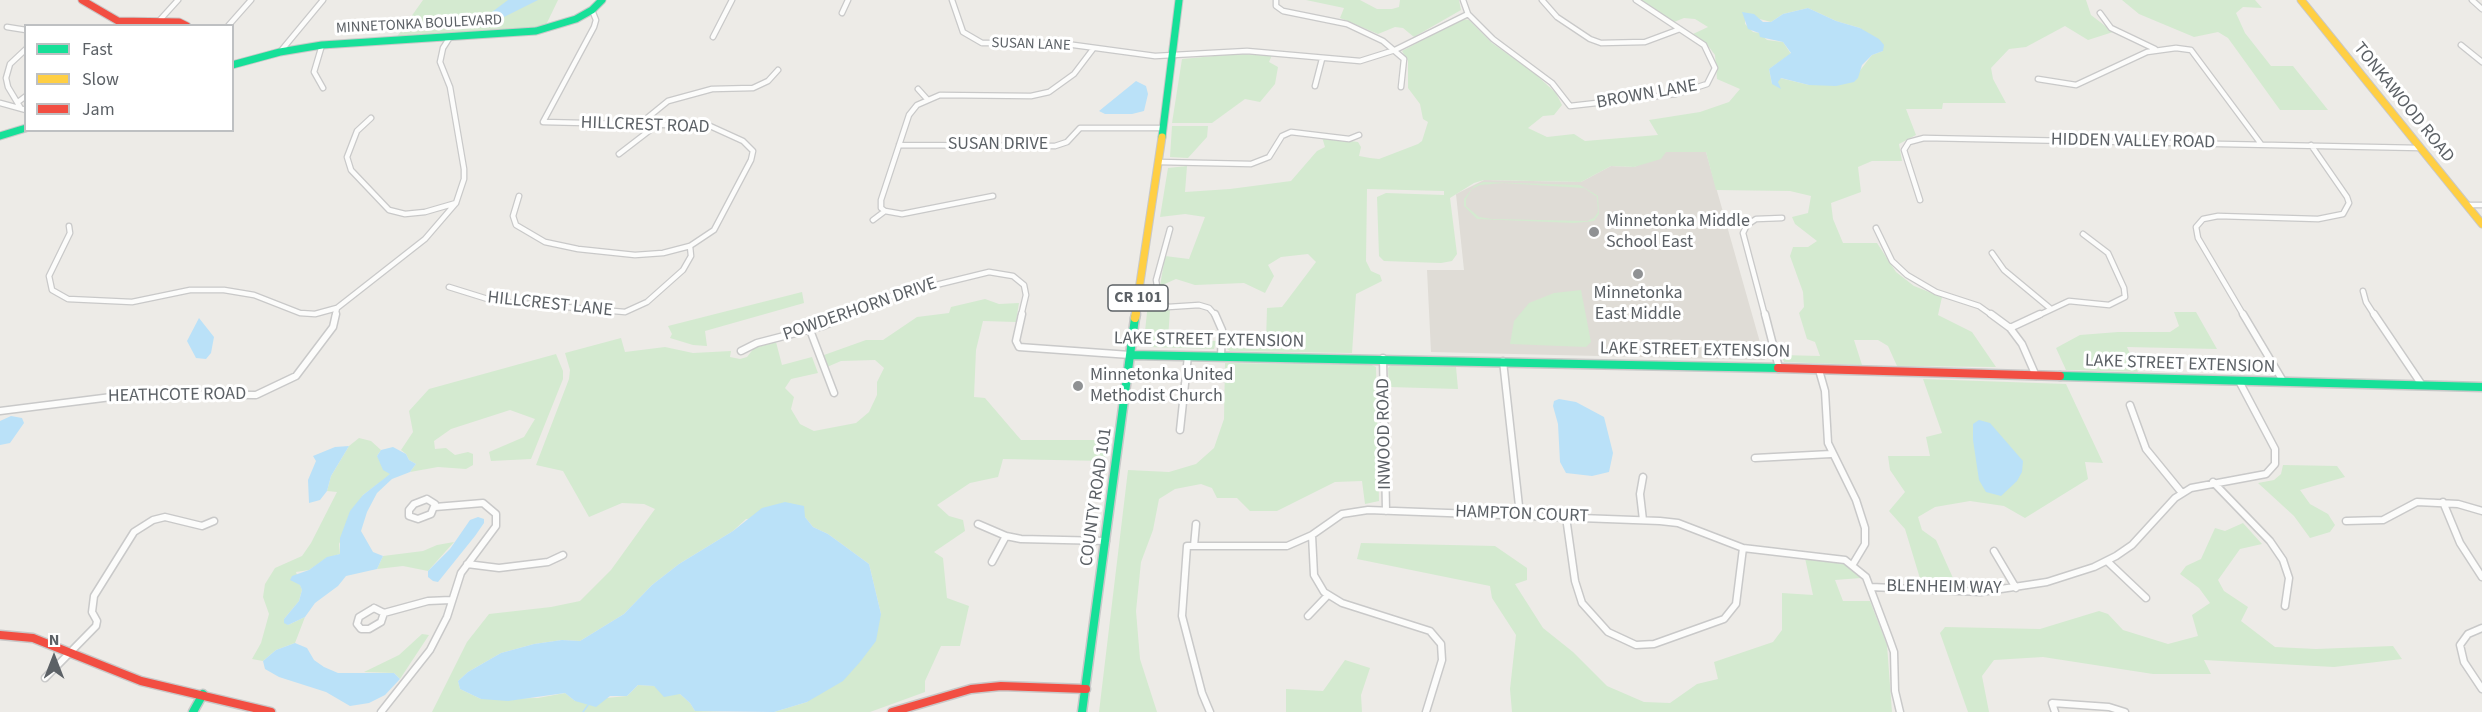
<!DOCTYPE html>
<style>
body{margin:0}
#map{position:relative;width:2482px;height:712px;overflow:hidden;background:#edebe7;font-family:"Source Sans 3",sans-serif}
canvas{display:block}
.legend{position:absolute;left:24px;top:24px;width:210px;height:108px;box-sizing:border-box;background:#fff;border:2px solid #bec0c2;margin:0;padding:8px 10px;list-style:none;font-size:18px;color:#5c6166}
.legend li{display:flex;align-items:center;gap:12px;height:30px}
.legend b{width:30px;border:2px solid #bec0c2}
.north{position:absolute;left:24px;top:628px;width:60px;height:60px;-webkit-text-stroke:4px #fff;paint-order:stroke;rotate:0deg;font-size:16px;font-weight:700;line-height:24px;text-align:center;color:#5c6166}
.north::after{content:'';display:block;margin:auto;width:21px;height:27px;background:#5c6166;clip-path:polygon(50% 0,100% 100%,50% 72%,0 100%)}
</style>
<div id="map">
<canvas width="2482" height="712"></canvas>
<ul class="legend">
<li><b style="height:8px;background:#16e098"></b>Fast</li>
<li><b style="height:8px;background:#ffcf43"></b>Slow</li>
<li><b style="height:8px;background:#f24e42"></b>Jam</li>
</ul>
<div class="north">N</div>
</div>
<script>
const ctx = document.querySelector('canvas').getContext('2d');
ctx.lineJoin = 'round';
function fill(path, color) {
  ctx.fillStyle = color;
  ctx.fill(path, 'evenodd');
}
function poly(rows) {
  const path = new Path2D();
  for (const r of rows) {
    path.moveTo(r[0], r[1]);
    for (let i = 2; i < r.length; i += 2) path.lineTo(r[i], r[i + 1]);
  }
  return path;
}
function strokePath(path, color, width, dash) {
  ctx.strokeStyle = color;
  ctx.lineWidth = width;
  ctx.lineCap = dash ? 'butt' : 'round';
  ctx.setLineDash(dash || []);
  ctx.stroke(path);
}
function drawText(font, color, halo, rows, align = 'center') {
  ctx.font = font + ' "Source Sans 3",sans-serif';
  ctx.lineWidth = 6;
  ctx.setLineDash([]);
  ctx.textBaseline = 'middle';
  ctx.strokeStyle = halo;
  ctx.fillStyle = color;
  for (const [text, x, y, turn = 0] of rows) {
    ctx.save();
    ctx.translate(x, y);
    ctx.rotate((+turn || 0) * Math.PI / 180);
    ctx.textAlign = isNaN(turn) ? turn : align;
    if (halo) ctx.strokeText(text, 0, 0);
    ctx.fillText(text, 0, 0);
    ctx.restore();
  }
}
fill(poly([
 [1666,152,1706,152,1765,360,1431,352,1427,270,1464,270,1456,194,1484,180,1581,182,1611,166,1634,167]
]), '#dfdcd6');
fill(poly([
 [423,0,558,0,545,27,396,38],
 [1306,0,1360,0,1377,9,1392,9,1399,7,1400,0,1459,0,1461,10,1414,37,1403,28,1395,27,1378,34,1340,18,1344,8],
 [1640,0,2086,0,2091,15,2113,32,2088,40,2065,26,2026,47,2009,49,1991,68,1993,79,2006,103,1943,103,1942,109,1906,109,1916,135,1899,144,1902,161,1872,161,1858,167,1861,192,1831,203,1833,219,1843,243,1877,243,1896,272,1914,286,1942,297,1938,315,1972,332,1996,367,1897,366,1888,346,1878,340,1854,340,1862,365,1784,362,1781,355,1820,356,1815,342,1807,339,1799,313,1804,307,1803,292,1790,256,1793,247,1808,247,1817,241,1795,224,1792,217,1808,213,1811,196,1790,191,1716,190,1706,152,1666,152,1661,159,1634,167,1611,166,1581,182,1484,180,1474,183,1450,198,1457,254,1452,261,1441,263,1384,261,1379,256,1377,197,1386,193,1444,195,1444,191,1367,189,1366,261,1371,271,1380,275,1382,281,1356,294,1352,353,1230,351,1226,348,1227,341,1266,342,1267,308,1282,307,1316,262,1308,254,1281,257,1268,265,1274,276,1265,293,1244,283,1195,285,1176,279,1160,286,1165,256,1189,259,1205,217,1185,214,1160,217,1168,168,1187,166,1185,192,1230,189,1291,181,1317,151,1325,147,1322,137,1358,142,1361,147,1359,156,1370,158,1379,159,1418,144,1422,141,1428,122,1423,119,1420,104,1408,88,1408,61,1402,51,1462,19,1469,20,1492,43,1533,72,1556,93,1562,105,1554,115,1543,116,1528,128,1547,137,1574,134,1585,141,1658,135,1649,120,1700,112,1729,102,1740,89,1717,79,1715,55,1706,43,1693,34,1708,27,1695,19,1684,18,1674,22],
 [1808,8,1836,21,1860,28,1883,51,1872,55,1858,73,1809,85,1780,78,1772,84,1769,69,1791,54,1783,42,1767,40,1759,33,1753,32,1745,24,1745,19,1756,18,1771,22,1783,14],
 [2122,0,2255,0,2262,8,2243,7,2236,13,2245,33,2271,66,2293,66,2328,110,2280,110,2228,38,2218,32,2194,37,2139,14],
 [1236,54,1272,55,1269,62,1278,67,1275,84,1260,102,1245,99,1212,123,1172,123,1182,59],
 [1172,126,1208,126,1207,137,1188,158,1170,157],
 [1483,182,1580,185,1598,196,1599,214,1594,221,1574,223,1477,219,1464,206,1464,199,1474,186],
 [1503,183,1584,188,1597,197,1598,212,1594,218,1587,221,1492,219,1479,217,1466,206,1466,199,1472,189,1480,185],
 [1581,290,1591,342,1586,347,1510,344,1514,321,1529,303,1554,293],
 [802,292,804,303,705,331,707,346,693,345,670,338,672,334,668,326],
 [985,299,999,304,1019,303,1016,322,983,321,976,350,974,397,985,398,1021,440,1108,440,1105,461,1003,459,998,477,970,483,937,505,949,516,963,520,965,531,934,552,943,558,947,598,969,606,960,646,941,646,925,681,925,692,870,712,774,712,807,702,881,614,869,564,828,534,813,527,805,517,746,519,733,531,679,564,652,585,624,614,580,641,562,640,534,644,501,653,468,672,458,681,460,689,481,699,538,698,565,693,575,701,627,696,638,685,654,686,680,694,690,703,695,711,726,712,432,712,467,642,489,614,551,607,580,601,611,570,655,509,644,504,622,503,589,517,563,471,536,465,569,379,570,370,565,353,621,338,625,352,665,347,693,353,731,351,730,357,740,359,747,357,754,348,776,342,782,365,812,357,818,373,791,379,785,388,794,397,791,409,800,424,814,431,856,423,869,412,877,395,877,382,884,368,875,360,841,361,827,367,824,355,866,340,883,340,917,317,949,313,951,307],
 [1148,303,1170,309,1168,340,1216,341,1214,349,1147,347,1144,341],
 [2174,312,2196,312,2217,349,2127,347,2138,372,2066,370,2056,348,2080,335,2118,332,2170,332,2179,326],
 [556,354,563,371,563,379,531,459,491,461,489,452,524,437,535,419,510,410,451,429,434,441,435,449,446,448,455,455,468,452,473,454,473,465,466,469,438,467,410,472,416,464,409,460,406,454,401,450,413,432,409,411,429,389],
 [1225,363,1372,365,1376,367,1379,501,1365,504,1362,481,1335,482,1277,511,1250,511,1237,498,1217,498,1212,488,1201,484,1175,489,1159,499,1153,530,1141,562,1136,611,1140,659,1157,712,1099,712,1128,470,1169,472,1196,464,1214,448,1224,419],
 [1391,365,1456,367,1458,389,1389,387,1388,368],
 [1923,379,2066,384,2103,463,2085,462,2088,479,2025,518,2004,506,1970,501,1935,507,1918,517,1922,530,1936,540,1957,587,1922,585,1905,529,1889,511,1905,492,1890,470,1888,456,1930,456,1926,437,1942,433],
 [359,438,371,441,381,450,377,456,391,474,363,495,339,544,340,554,327,558,309,570,296,572,302,590,299,601,284,619,288,625,305,617,295,643,276,650,263,661,252,659,261,643,269,614,263,597,265,584,275,568,302,556,311,543,337,492,327,491,331,476,349,446],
 [2283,465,2337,466,2345,477,2300,490,2310,504,2328,514,2335,525,2330,532,2310,538,2294,516,2258,483,2274,480,2281,474],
 [2243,523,2262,544,2240,549,2218,580,2224,591,2248,607,2241,621,2275,647,2316,649,2393,646,2402,659,2334,667,2204,660,2211,674,2153,674,2043,657,1994,660,1982,676,1989,712,1968,712,1940,633,1945,627,2040,629,2099,611,2108,614,2123,630,2168,644,2198,636,2192,615,2210,603,2199,588,2180,574,2186,566,2201,559,2215,528,2225,531],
 [454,542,428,571,403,566,377,569,383,556,423,551,437,545],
 [1361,543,1495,546,1527,568,1527,580,1515,584,1543,628,1573,652,1607,686,1644,702,1670,703,1697,684,1718,679,1714,662,1773,642,1782,630,1782,593,1813,595,1805,558,1843,562,1857,572,1861,578,1835,580,1843,601,1870,601,1887,645,1892,712,1512,712,1510,689,1516,635,1492,598,1490,586,1357,559],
 [422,634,429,635,400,679,394,673,364,672,399,655],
 [1345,660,1370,668,1361,695,1362,712,1286,712,1286,689,1323,691]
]), '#d4ead0');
fill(poly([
 [508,0,538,0,500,19,484,18],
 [1808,8,1836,21,1860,28,1879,39,1884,45,1883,51,1872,55,1862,65,1858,78,1854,82,1836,86,1809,85,1781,78,1778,82,1781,89,1772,84,1769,69,1791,53,1783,42,1760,37,1759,33,1748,29,1742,12,1754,14,1763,22,1771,22,1783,14],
 [1136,81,1146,86,1148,94,1144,111,1132,114,1105,114,1099,111],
 [199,318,214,337,211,353,206,359,196,358,187,341],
 [1559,399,1576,402,1604,417,1613,453,1609,472,1592,476,1566,473,1560,462,1558,424,1553,406,1554,401],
 [11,416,22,418,24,423,10,443,0,445,0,421],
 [1979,420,1990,423,2023,461,2022,472,2017,481,2001,496,1986,492,1979,480,1973,440,1973,424],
 [349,446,331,476,327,491,320,500,309,503,308,480,316,461,313,456,335,447],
 [393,447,406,454,409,460,416,464,410,472,392,479,377,493,367,512,361,531,373,552,383,556,377,569,346,576,338,586,315,603,305,617,288,625,284,623,284,619,299,601,302,590,300,585,290,580,292,576,309,570,327,557,340,554,340,538,350,511,363,495,390,474,383,470,377,456,381,450],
 [785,502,804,506,805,517,813,527,828,534,869,564,881,614,876,641,860,662,843,681,807,702,774,712,695,711,690,703,680,694,664,697,654,686,638,685,627,696,610,696,596,707,575,701,565,693,508,701,481,699,460,689,458,681,468,672,501,653,534,644,562,640,580,641,624,614,652,585,679,564,733,531,762,508],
 [478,517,484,519,484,523,475,536,438,582,433,581,428,577,428,571,450,549,470,520],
 [295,643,307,648,314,660,324,667,338,673,394,673,400,679,385,695,369,703,350,706,326,692,279,677,265,669,263,661,276,650]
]), '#bae1f8');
strokePath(poly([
 [583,712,588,705]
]), '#bae1f8', 1.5);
const streetFar1 = poly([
 [952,0,963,32,982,43,1059,43,1155,56,1247,51,1360,61,1395,50,1468,14],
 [1276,0,1276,6,1283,11,1347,24,1383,41,1404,59,1401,87],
 [1463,0,1468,14,1493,39,1552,83,1570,106,1676,94,1707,84,1715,68,1704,45,1636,0],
 [1542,0,1557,17,1590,39,1601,43,1645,42,1680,29],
 [2472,0,2482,9],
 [842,13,848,0],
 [2100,13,2111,28,2155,49],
 [158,22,178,0],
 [228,26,251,0],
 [7,27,26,30],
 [713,37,732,0],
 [322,45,314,72,323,88],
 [2461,45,2482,62],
 [280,52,323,0],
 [2038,79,2076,85,2147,52,2176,48,2191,50,2261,144],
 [1315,86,1322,59],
 [918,89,927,99],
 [18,102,26,96],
 [0,103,26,110],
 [20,107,8,87,6,78,10,64,26,49],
 [371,118,357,131,347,157,351,170,389,210,405,214,425,212,456,203],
 [641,123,668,101,712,89,753,88,768,81,778,70],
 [899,145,1055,146,1067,142,1080,128,1162,128],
 [619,154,658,124],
 [1159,162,1251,164,1269,157,1282,136,1291,132,1349,139,1359,135],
 [519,196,513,216,516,225,545,242,578,249,635,255,663,253,690,246,714,230,751,160,753,151,743,141,710,126,543,122,594,27,596,20,592,10],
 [1920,200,1904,150,1909,142,1924,138,2420,148],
 [2467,205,2482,205],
 [885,211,881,208,881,200,909,115,917,105,940,95,1031,96,1049,92,1074,74,1093,49],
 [885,211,902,214,993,196],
 [873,220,885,211],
 [69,226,70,233,49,276,52,290,68,299,132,302,190,290,224,290,254,295,300,313,315,314,337,308],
 [1876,228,1892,261,1907,275,1936,292,1979,306,1993,316],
 [1170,229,1156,280,1159,298,1168,307,1199,305,1209,308,1216,316],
 [1992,253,2004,270,2051,309],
 [449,287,494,301,625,312,647,302,683,270,691,256,690,246],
 [2363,291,2366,302,2375,316],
 [335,316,337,308,425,239,456,203,464,179,464,169,450,87,440,62,443,48,450,37],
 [846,316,891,296,989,272,1013,276,1024,285,1026,295,1021,316],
 [1765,316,1743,233,1747,225,1756,219,1782,218],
 [2037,316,2069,301,2109,305,2125,297,2124,288,2108,253,2083,234],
 [2244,316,2198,238,2196,227,2203,219,2218,216,2318,219,2343,214,2349,203,2347,197,2311,145]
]);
const street = poly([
 [1022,314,1016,341,1019,347,1130,355],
 [1215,314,1222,330,1221,356],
 [1765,314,1779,368],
 [1991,314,2010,328,2022,344,2036,376],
 [2243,314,2283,381],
 [2374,314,2422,385],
 [2010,328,2040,314],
 [810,330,834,393],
 [741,351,757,343,823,326,850,314],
 [1383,358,1386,511],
 [1503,361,1520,515],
 [1819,370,1825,391,1828,443,1856,500,1865,528,1865,544,1853,564],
 [2130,405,2146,449,2182,493],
 [0,411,135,394,256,395,296,376,333,327,336,314],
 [1180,430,1188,356],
 [1755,458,1831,454],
 [1643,477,1640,494,1643,520],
 [2213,482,2270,541,2283,560,2289,578,2285,606],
 [427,499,435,504,431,514,418,519,409,516,409,510,414,504,427,499],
 [2443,502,2460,543,2482,577],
 [1566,517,1575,581,1582,603,1608,632,1636,645,1654,644,1724,619,1736,604,1743,548],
 [2346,521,2383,520,2417,502,2458,504,2482,511],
 [978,524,1006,536,1021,539,1106,541],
 [1312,535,1314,575,1324,592,1342,603,1430,631,1441,644,1442,660,1426,712],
 [1194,546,1196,524],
 [1994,551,2016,588],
 [2107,561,2146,598],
 [992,562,1006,536],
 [467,564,499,568,548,562,563,555],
 [1871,587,1981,592,2047,582,2094,567,2116,556,2132,545,2175,498,2191,488,2266,474,2275,464,2275,449,2239,381],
 [374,608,384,613,381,622,369,629,361,629,357,624,359,617,374,608],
 [384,613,428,601,451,600],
 [1308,616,1328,595],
 [2482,628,2468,634,2460,645,2464,662,2482,689],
 [45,678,96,626,97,621,92,612,94,596,134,532,153,520,165,517,202,526,214,521],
 [381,712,430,650,447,617,461,573,496,526,496,514,483,503,435,507],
 [1210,712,1202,693,1182,616,1187,546,1287,546,1312,535,1342,514,1368,510,1660,521,1678,523,1743,548,1845,560,1866,577,1889,638,1894,652,1895,691,1900,712],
 [2055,712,2052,703,2109,707,2125,712]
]);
const fastFar1 = poly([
 [232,65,280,52,322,45,536,31,576,19,592,10,602,0],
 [0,136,26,128],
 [1162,137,1179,0]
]);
const fast = poly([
 [1131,355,1778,368],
 [2060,376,2482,387],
 [193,712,203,694],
 [1082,712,1135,318]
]);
const slowFar1 = poly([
 [2301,0,2482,224],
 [1135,316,1162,137]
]);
const slow = poly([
 [1135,318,1136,314]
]);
const jamFar1 = poly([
 [82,0,118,21,179,22,187,26]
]);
const jam = poly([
 [1778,368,2060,376],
 [0,635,33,638,141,681,271,712],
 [892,712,971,689,1001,686,1086,689]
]);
strokePath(streetFar1, '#c9c9c9', 7);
strokePath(street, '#c9c9c9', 9);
strokePath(fastFar1, '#c8c8c8', 9);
strokePath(fast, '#c8c8c8', 11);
strokePath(slowFar1, '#c8c8c8', 9);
strokePath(slow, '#c8c8c8', 11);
strokePath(jamFar1, '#c8c8c8', 9);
strokePath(jam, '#c8c8c8', 11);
strokePath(streetFar1, '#fcfcfb', 4.5);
strokePath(street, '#fcfcfb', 6);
strokePath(fastFar1, '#16e098', 7);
strokePath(fast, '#16e098', 8);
strokePath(slowFar1, '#ffcf43', 7);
strokePath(slow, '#ffcf43', 8);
strokePath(jamFar1, '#f24e42', 7);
strokePath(jam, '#f24e42', 8);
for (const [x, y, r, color] of [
 [1594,232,6,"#8f9193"],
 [1638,274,6,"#8f9193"],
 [1078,386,6,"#8f9193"]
]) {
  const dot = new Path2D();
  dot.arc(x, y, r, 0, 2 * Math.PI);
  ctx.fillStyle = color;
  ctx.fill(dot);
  strokePath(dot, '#fff', 2);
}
drawText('15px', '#5c6166', '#fff', [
 ["MINNETONKA BOULEVARD",419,25,-3],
 ["SUSAN LANE",1031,45,2]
]);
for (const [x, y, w] of [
 [1138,298,60]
]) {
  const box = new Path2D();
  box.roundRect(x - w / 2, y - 13, w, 26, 4.5);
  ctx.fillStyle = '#fff';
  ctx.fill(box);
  strokePath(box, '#5c6166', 1.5);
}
drawText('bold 16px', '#5c6166', null, [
 ["CR 101",1138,298]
]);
drawText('18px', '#5c6166', '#fff', [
 ["BROWN LANE",1647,95,-10],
 ["TONKAWOOD ROAD",2403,103,51],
 ["HILLCREST ROAD",645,126,2],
 ["HIDDEN VALLEY ROAD",2133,142,1],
 ["SUSAN DRIVE",998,145],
 ["HILLCREST LANE",550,305,6],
 ["POWDERHORN DRIVE",860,310,-19],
 ["LAKE STREET EXTENSION",1209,341,1],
 ["LAKE STREET EXTENSION",1695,351,1],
 ["LAKE STREET EXTENSION",2180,365,2],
 ["HEATHCOTE ROAD",177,396,-1],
 ["INWOOD ROAD",1385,434,-91],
 ["COUNTY ROAD 101",1097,497,-82],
 ["HAMPTON COURT",1522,515,2],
 ["BLENHEIM WAY",1944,588,1]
]);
drawText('18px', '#5c6166', '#fff', [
 ["Minnetonka Middle",1606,222],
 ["School East",1606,243],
 ["Minnetonka",1638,294,"center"],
 ["East Middle",1638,315,"center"],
 ["Minnetonka United",1090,376],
 ["Methodist Church",1090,397]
], 'left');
</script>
